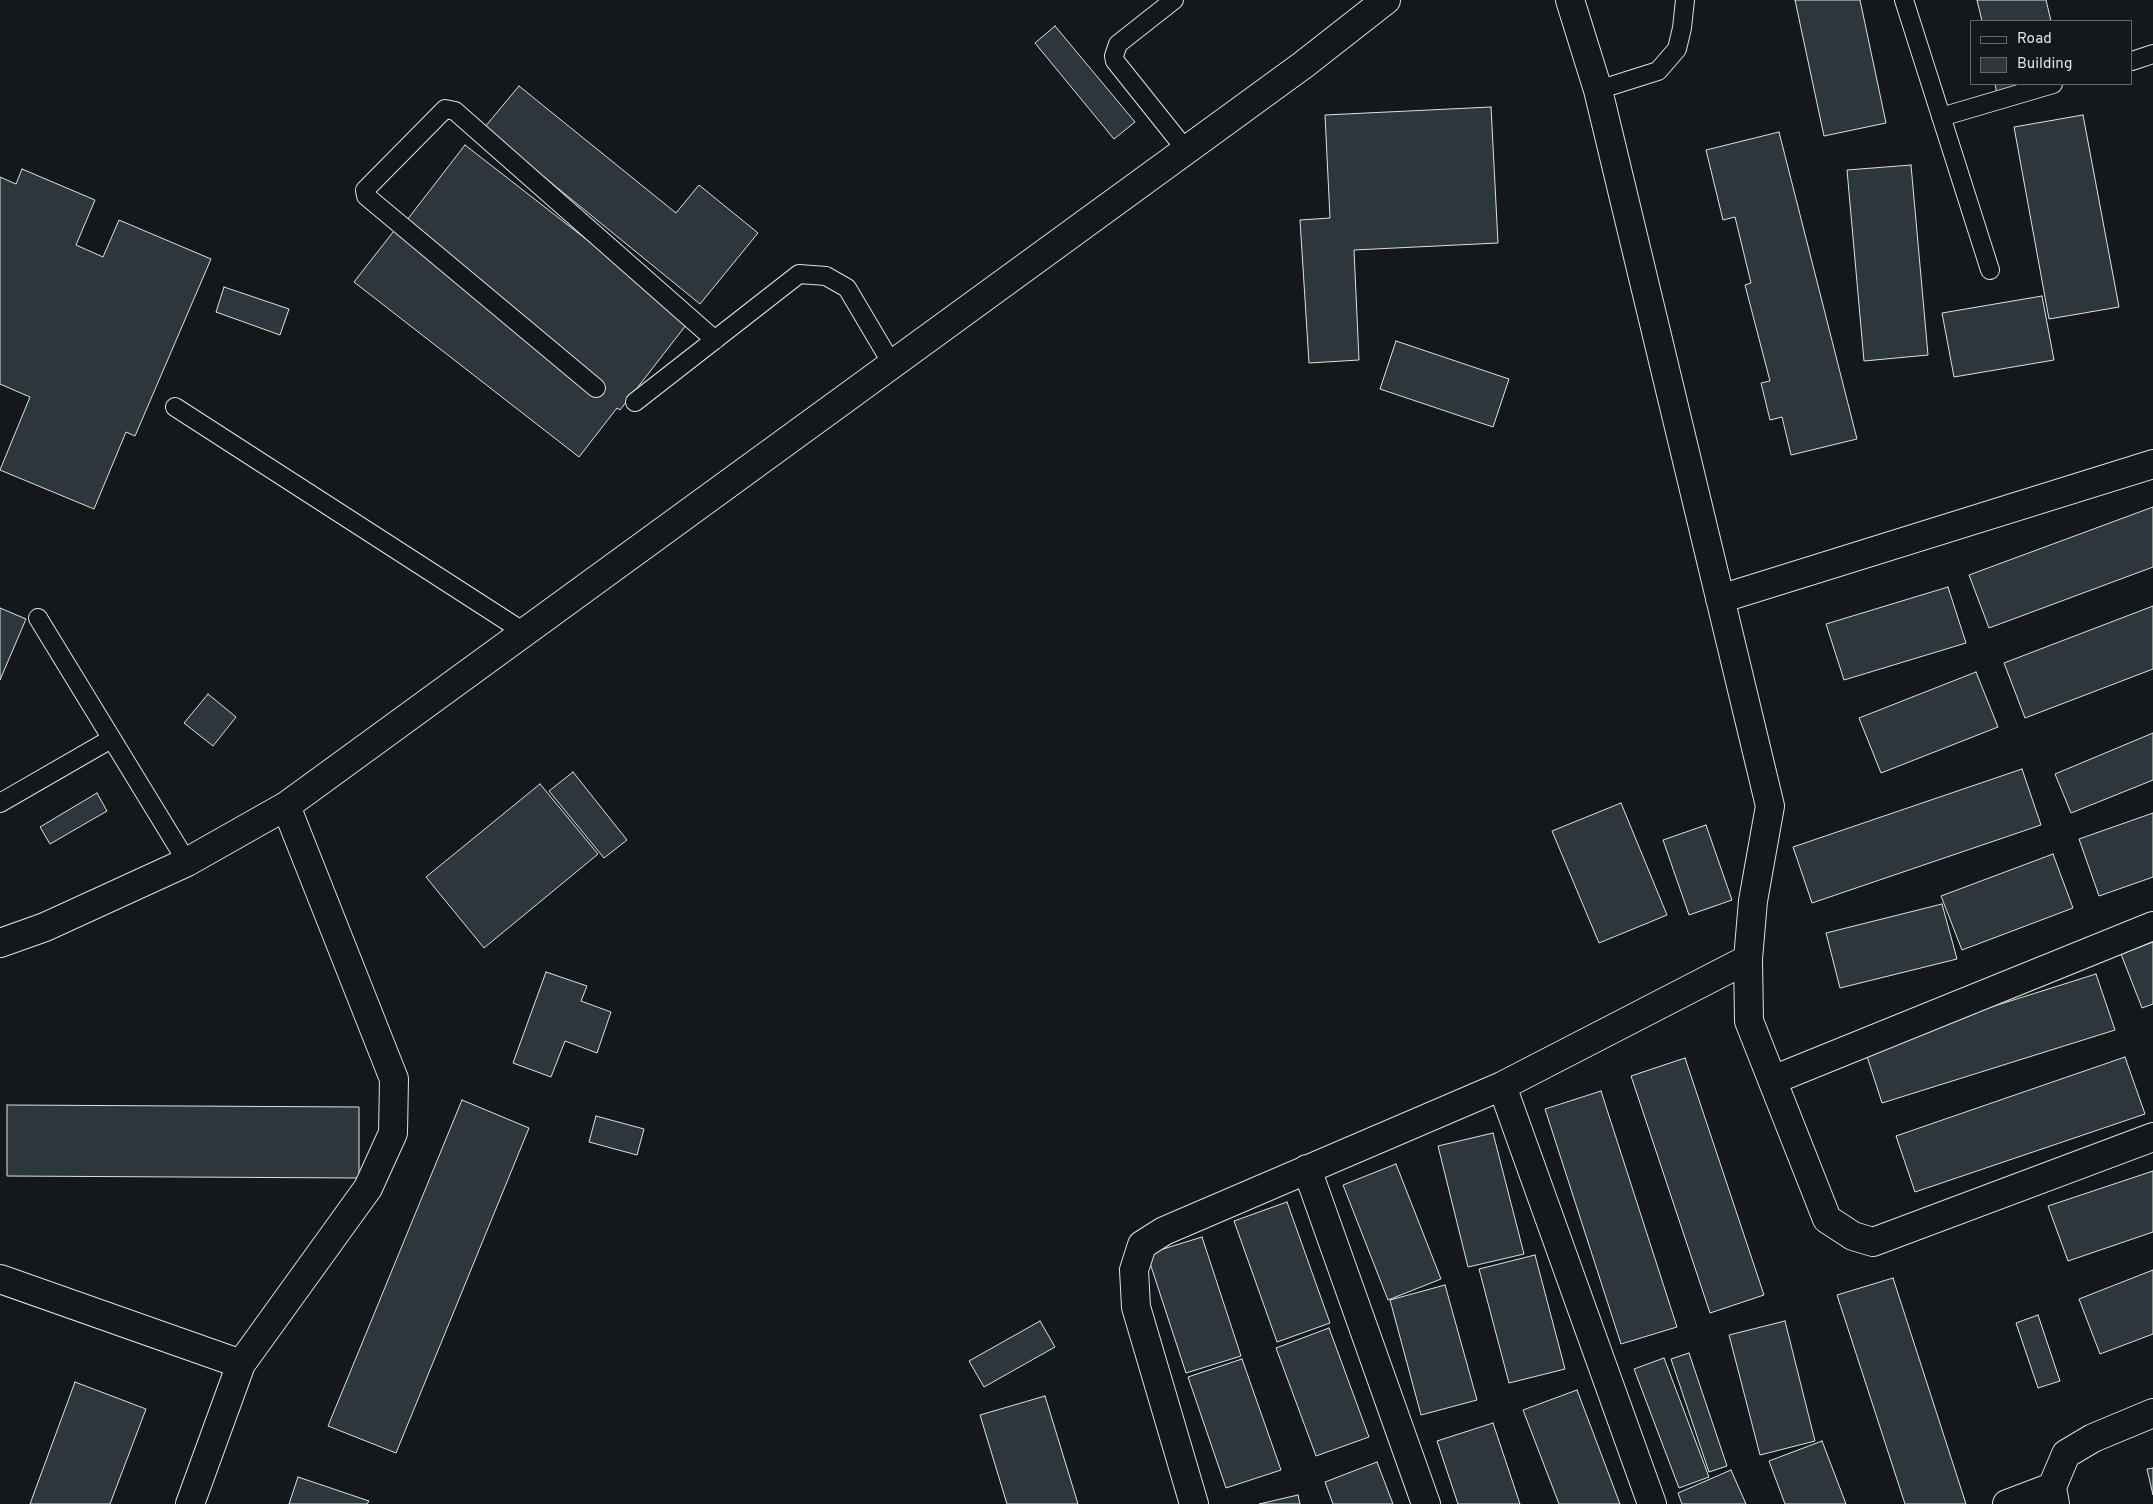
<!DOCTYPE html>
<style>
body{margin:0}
#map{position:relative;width:2153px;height:1504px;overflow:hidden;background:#14181c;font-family:Overpass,sans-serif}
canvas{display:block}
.legend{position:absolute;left:1970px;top:20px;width:162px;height:65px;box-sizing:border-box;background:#14181c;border:1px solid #626a69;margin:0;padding:6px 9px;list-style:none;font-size:15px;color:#d8e6dc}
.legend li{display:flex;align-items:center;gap:10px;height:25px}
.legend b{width:25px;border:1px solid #626a69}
</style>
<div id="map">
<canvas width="2153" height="1504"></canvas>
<ul class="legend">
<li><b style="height:6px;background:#14181c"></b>Road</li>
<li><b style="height:14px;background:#2c363c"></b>Building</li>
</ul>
</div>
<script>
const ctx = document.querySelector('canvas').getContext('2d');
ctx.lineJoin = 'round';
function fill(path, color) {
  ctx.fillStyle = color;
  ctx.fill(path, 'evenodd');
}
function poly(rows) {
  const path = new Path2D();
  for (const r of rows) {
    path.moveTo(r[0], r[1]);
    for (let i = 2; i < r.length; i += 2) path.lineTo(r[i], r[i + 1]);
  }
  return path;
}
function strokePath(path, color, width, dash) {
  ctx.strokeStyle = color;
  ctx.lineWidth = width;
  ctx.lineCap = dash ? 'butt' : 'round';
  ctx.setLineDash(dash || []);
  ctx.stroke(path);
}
const building = poly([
 [1795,0,1860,0,1886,123,1824,136,1795,0],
 [1977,0,2046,0,2051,21,1982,21,1977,0],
 [1055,26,1135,122,1114,139,1035,43,1055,26],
 [1995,84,2046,84,1997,94,1995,84],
 [519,86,676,213,699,185,758,233,700,304,484,128,519,86],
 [1491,107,1498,243,1354,250,1359,360,1309,363,1300,220,1330,218,1325,115,1491,107],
 [2083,115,2119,307,2049,319,2014,127,2083,115],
 [1779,132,1857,439,1791,455,1782,417,1770,420,1761,383,1770,381,1745,285,1751,283,1735,217,1723,220,1706,150,1779,132],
 [465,145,690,320,620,410,617,408,579,457,354,282,397,227,400,229,465,145],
 [1911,165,1928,355,1864,361,1847,170,1911,165],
 [22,169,95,200,76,245,103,257,119,220,211,259,135,436,126,432,94,509,0,470,30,397,0,384,0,177,16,184,22,169],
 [224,287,289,309,280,335,216,312,224,287],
 [2042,296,2054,360,1954,377,1942,313,2042,296],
 [1396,341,1509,379,1493,427,1380,389,1396,341],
 [2153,507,2153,567,1989,628,1969,575,2153,507],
 [1948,587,1966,643,1844,680,1826,624,1948,587],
 [2153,606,2153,669,2025,718,2004,663,2153,606],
 [0,608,26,619,0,680,0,608],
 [1976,672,1998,727,1881,773,1859,718,1976,672],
 [208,694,236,717,213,746,184,723,208,694],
 [2153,733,2153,780,2071,813,2055,774,2153,733],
 [2022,769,2041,825,1812,903,1793,847,2022,769],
 [573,772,627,840,604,858,549,791,573,772],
 [540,784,598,854,484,948,426,877,540,784],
 [97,793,107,811,50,844,40,827,97,793],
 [1621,803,1667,915,1599,943,1552,831,1621,803],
 [2153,813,2153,877,2099,896,2079,839,2153,813],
 [1706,825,1732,900,1689,915,1663,840,1706,825],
 [2053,854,2073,908,1962,950,1941,896,2053,854],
 [1942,904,1957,959,1840,988,1826,933,1942,904],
 [2153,942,2153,1004,2142,1008,2121,954,2153,942],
 [546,972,587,986,581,1001,611,1012,597,1053,565,1041,551,1077,513,1063,546,972],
 [2096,974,2115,1030,1882,1103,1864,1047,2096,974],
 [2125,1057,2145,1114,1915,1192,1896,1136,2125,1057],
 [1685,1058,1764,1295,1710,1313,1631,1076,1685,1058],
 [1601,1091,1677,1327,1621,1344,1545,1109,1601,1091],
 [462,1100,529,1128,396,1453,328,1426,462,1100],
 [7,1105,359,1107,359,1178,7,1176,7,1105],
 [596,1116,644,1129,637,1155,589,1142,596,1116],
 [1493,1133,1524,1254,1468,1267,1438,1146,1493,1133],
 [1396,1164,1441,1279,1388,1300,1343,1185,1396,1164],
 [2153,1171,2153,1232,2068,1261,2048,1206,2153,1171],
 [1287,1202,1330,1323,1277,1342,1234,1221,1287,1202],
 [1202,1237,1241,1356,1186,1373,1147,1254,1202,1237],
 [1535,1255,1565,1369,1509,1383,1479,1269,1535,1255],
 [2153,1270,2153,1334,2100,1354,2079,1299,2153,1270],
 [1893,1278,1966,1504,1905,1504,1837,1295,1893,1278],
 [1445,1285,1477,1400,1421,1415,1390,1300,1445,1285],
 [2038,1315,2060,1381,2038,1388,2016,1323,2038,1315],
 [1040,1321,1055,1347,984,1387,969,1361,1040,1321],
 [1785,1321,1815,1441,1760,1455,1729,1335,1785,1321],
 [1329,1328,1369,1437,1316,1456,1276,1348,1329,1328],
 [1689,1353,1727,1466,1709,1472,1671,1359,1689,1353],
 [1664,1358,1709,1477,1679,1488,1634,1369,1664,1358],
 [1242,1359,1281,1470,1226,1488,1188,1377,1242,1359],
 [75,1382,146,1409,110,1504,30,1504,75,1382],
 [1577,1390,1620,1504,1559,1504,1523,1410,1577,1390],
 [1045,1396,1078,1504,1007,1504,980,1415,1045,1396],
 [1493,1423,1520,1504,1458,1504,1437,1441,1493,1423],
 [1822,1441,1846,1504,1785,1504,1769,1461,1822,1441],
 [1377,1462,1393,1504,1333,1504,1325,1482,1377,1462],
 [2153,1468,2153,1495,2147,1469,2153,1468],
 [1731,1470,1746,1504,1682,1504,1678,1493,1731,1470],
 [298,1477,369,1501,367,1504,289,1504,298,1477],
 [1298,1495,1300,1504,1259,1504,1298,1495]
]);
fill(building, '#2c363c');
strokePath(building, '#d8e6dc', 1);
const service = poly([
 [1174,0,1118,44,1114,56,1115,61,1186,150],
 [1904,0,1990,270],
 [2132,61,2153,54],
 [1598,90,1658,71,1677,49,1682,28,1685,0],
 [1941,117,2053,84],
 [596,388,366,196,365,190,445,109,455,111,715,340],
 [635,402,799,274,826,276,847,288,892,364],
 [175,407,524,632],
 [38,618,187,862],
 [0,803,111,739]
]);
const minor = poly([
 [1570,0,1598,90,1770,806,1753,901,1748,959,1749,1021,1827,1219,1853,1236,1873,1242,2153,1137],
 [1720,599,2153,464],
 [0,943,45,927,187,862,286,806,1303,65,1386,0],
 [1773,1080,2153,926],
 [1502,1086,1652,1504],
 [1307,1169,1426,1504],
 [0,1279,241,1364],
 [190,1504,241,1364,368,1188,393,1133,394,1079,286,806],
 [1194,1504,1136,1307,1134,1270,1142,1245,1164,1231,1502,1086,1748,959],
 [2007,1504,2052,1487],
 [2055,1504,2052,1487,2066,1454,2093,1438,2153,1413]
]);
strokePath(service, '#d8e6dc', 20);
strokePath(minor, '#d8e6dc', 30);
strokePath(service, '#14181c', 18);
strokePath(minor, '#14181c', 28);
</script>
